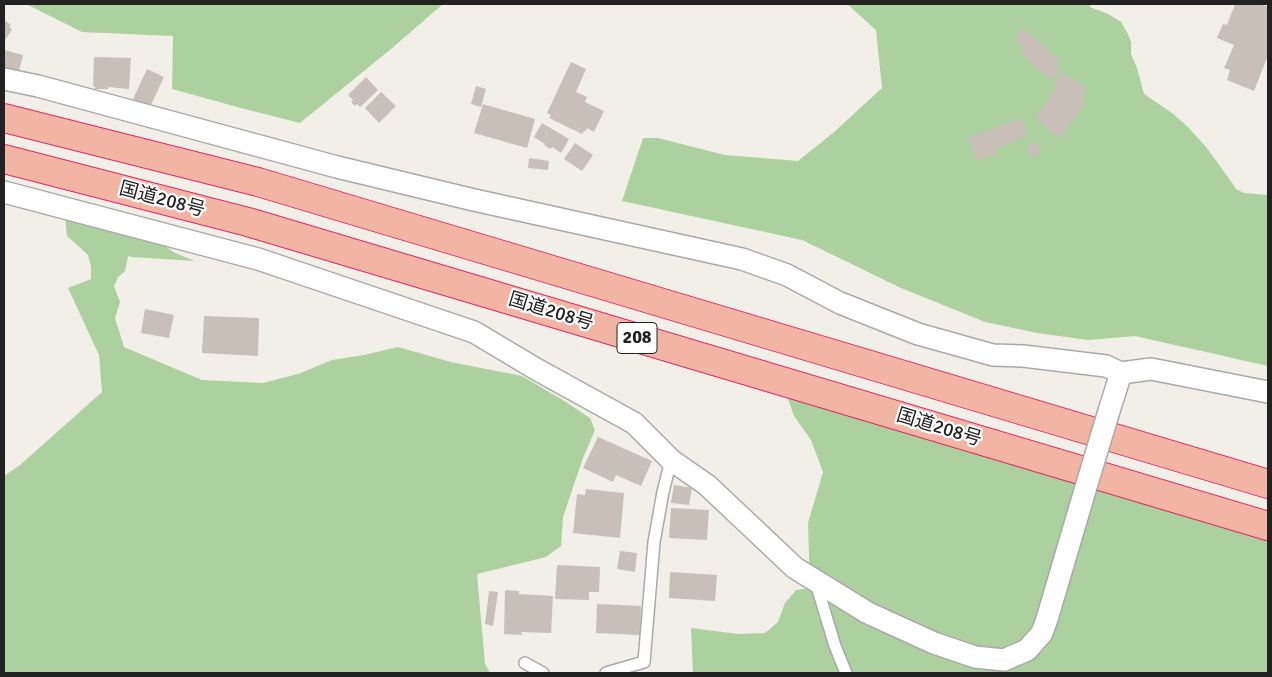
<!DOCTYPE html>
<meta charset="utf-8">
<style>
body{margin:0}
#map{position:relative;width:1272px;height:677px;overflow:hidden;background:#f2efe9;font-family:Signika,sans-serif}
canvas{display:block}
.frame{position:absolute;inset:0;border:5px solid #222;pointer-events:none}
</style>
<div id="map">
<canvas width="1272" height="677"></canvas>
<div class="frame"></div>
</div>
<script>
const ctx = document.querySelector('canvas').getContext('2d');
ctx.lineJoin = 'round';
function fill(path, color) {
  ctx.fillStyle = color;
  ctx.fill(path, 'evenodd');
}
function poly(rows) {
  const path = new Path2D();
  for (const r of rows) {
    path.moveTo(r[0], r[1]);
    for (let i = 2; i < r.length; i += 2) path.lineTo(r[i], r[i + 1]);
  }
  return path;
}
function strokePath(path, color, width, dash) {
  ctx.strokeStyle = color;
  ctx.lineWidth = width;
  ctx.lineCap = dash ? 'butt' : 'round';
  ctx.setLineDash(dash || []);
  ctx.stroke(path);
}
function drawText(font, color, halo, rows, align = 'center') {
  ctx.font = font + ' Signika,"Noto Sans JP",sans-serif';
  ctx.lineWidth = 4.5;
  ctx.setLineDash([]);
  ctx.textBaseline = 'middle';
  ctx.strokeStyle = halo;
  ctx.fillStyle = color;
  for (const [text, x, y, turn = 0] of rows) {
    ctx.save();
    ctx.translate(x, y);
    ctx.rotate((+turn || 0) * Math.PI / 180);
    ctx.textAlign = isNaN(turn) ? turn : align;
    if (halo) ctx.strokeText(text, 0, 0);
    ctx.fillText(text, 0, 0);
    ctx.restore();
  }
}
fill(poly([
 [26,4,443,4,391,49,300,123,241,108,172,89,173,36,82,32],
 [847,4,1090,4,1090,7,1108,14,1121,22,1128,34,1131,42,1131,54,1137,68,1144,94,1172,113,1188,127,1206,147,1228,177,1236,189,1244,193,1268,195,1268,366,1135,336,1088,340,1037,333,985,322,901,288,802,240,622,201,643,138,658,138,725,155,798,161,833,133,882,88,876,30],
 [65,215,130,232,147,241,165,246,175,253,195,261,132,257,128,256,125,271,118,277,114,286,120,302,115,318,124,347,202,380,263,383,298,374,332,360,364,355,398,347,451,362,522,376,566,402,590,418,595,430,583,458,563,517,561,546,546,557,477,574,485,664,490,673,4,673,4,476,20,465,102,392,99,355,68,288,91,279,91,267,88,255,67,236],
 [787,396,937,438,1268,540,1268,673,693,673,691,628,738,634,765,633,778,622,785,603,796,590,810,588,808,523,823,472,811,440,794,416]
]), '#add19e');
fill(poly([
 [1235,4,1239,5,1239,4,1261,4,1268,7,1268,55,1254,91,1227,80,1230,70,1224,68,1234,45,1217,38,1223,24,1227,25],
 [4,20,11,25,9,27,12,29,4,42],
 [1023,28,1060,61,1056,65,1061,69,1051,80,1020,53,1024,48,1014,39],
 [4,50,23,55,19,71,4,67],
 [94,57,131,58,129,89,108,87,108,89,95,89,95,87,93,86],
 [571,62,586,69,576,92,587,97,585,102,604,111,594,132,587,128,586,131,584,131,582,134,549,118,551,115,547,113],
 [147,69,164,77,150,107,133,99],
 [1062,72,1087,89,1081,98,1086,101,1060,138,1043,126,1044,124,1035,118,1057,87,1053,84],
 [366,77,378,90,360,107,357,104,355,106,351,102,353,100,348,95],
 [476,86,486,89,481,107,471,104],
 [381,92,396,106,379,123,365,108],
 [483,104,535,119,527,148,474,133],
 [1021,118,1027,134,1022,136,1023,138,995,149,996,154,977,161,968,138],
 [542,123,569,139,561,153,552,147,550,149,544,145,545,144,534,137],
 [575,143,593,155,582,171,564,159],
 [1038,143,1040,154,1029,156,1027,146],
 [529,158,549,161,548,170,528,168],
 [145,309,174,315,169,338,141,333],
 [204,316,259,318,258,356,202,353],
 [598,437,652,461,641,486,616,475,613,482,583,468],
 [674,485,692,488,689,505,671,503],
 [586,489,624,493,620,538,573,533,577,494,585,495],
 [671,508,709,510,707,540,669,538],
 [620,551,637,553,635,572,617,569],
 [557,565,600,567,599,592,589,592,589,600,555,599],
 [670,572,717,575,715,601,669,598],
 [505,590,519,591,519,594,553,596,551,633,521,632,522,635,504,634],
 [489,591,498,592,493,626,485,624],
 [597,604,641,606,640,635,596,633]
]), '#c7bfb8');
const service = poly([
 [816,583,835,646,846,673],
 [525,663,543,673],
 [606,673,644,662,654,542,663,492,671,460]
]);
const minor = poly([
 [4,79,38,86,337,167,474,200,742,259,787,275,840,303,918,334,993,355,1023,356,1106,366,1121,373,1151,369,1268,392],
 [4,192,258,259,474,332,536,369,634,423,671,460,707,485,795,568,868,613,934,643,975,657,1004,660,1027,650,1042,633,1047,619,1086,487],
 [1109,411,1121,373]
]);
const trunk = poly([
 [4,118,258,182,1268,484],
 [4,159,248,222,1268,526]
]);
strokePath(service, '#a9a9a9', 14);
strokePath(minor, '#a9a9a9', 24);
strokePath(trunk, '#dc2a67', 30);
strokePath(service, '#fff', 11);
strokePath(minor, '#fff', 21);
strokePath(trunk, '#f2b4a3', 28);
const minorBridge = poly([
 [1086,487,1109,411]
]);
strokePath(minorBridge, '#a9a9a9', 24, []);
strokePath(minorBridge, '#fff', 21);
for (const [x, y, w] of [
 [637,338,40]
]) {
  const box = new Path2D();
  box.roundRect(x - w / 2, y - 15.5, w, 31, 4);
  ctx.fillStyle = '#fff';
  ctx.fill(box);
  strokePath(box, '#222', 1);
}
drawText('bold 18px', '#222', null, [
 ["208",637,338]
]);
drawText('19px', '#222', '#fff', [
 ["国道208号",162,200,15],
 ["国道208号",551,312,17],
 ["国道208号",939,428,17]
]);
</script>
